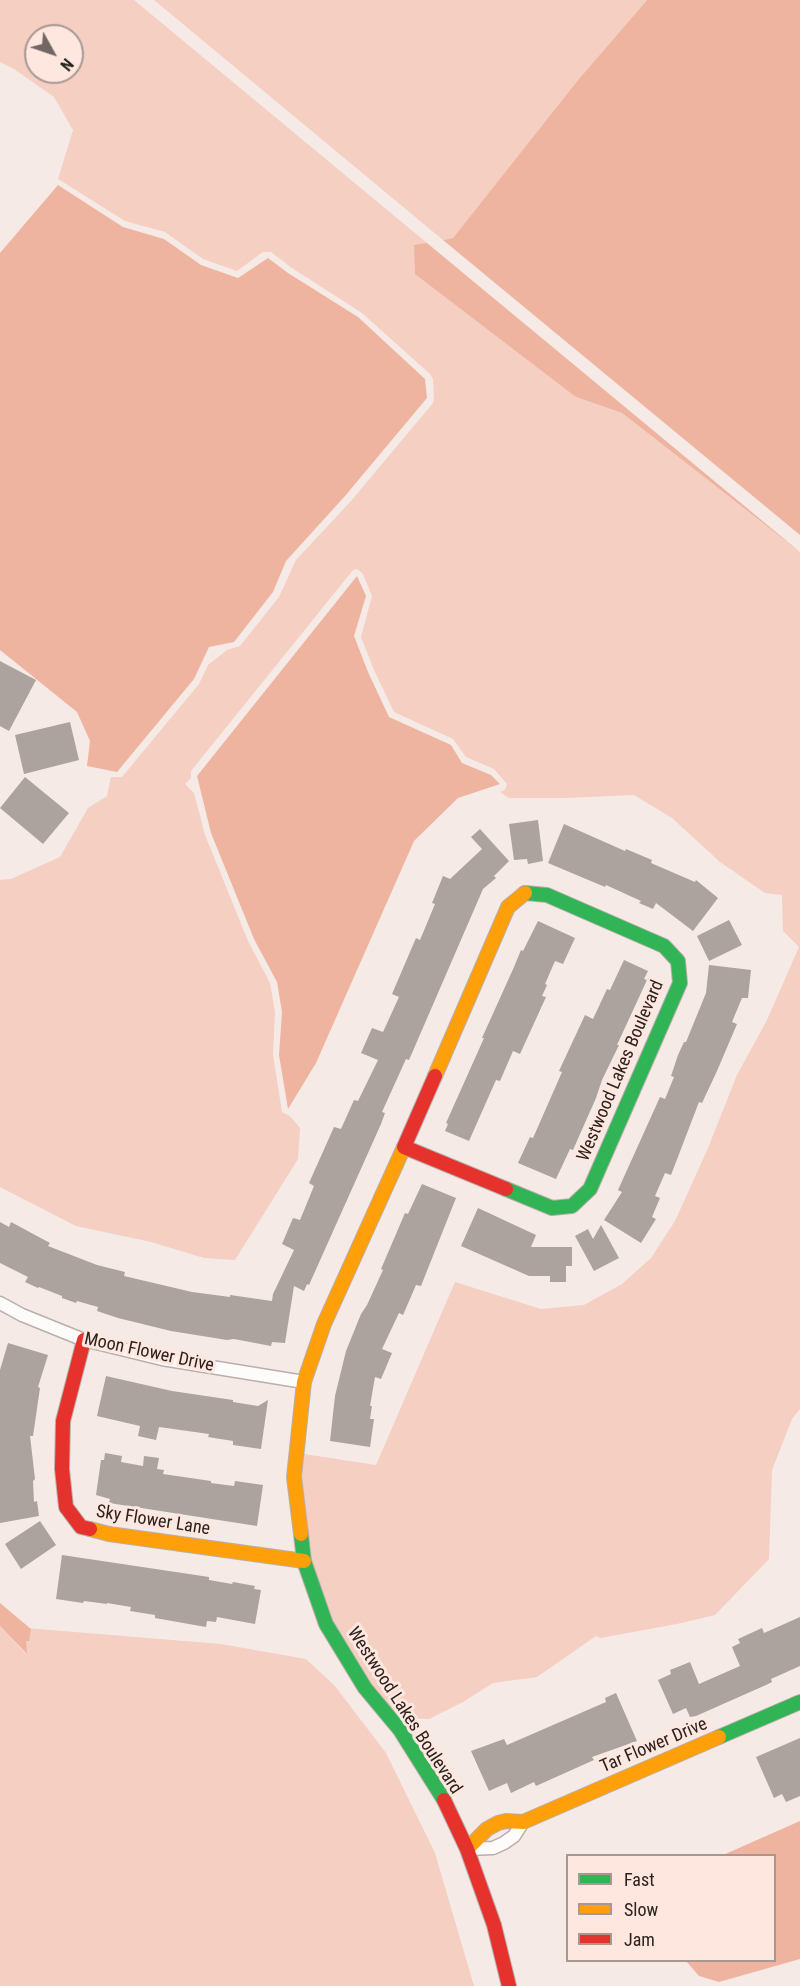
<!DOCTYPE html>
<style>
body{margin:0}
#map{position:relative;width:800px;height:1986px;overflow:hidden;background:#f6eae6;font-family:"Roboto Condensed",sans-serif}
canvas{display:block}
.legend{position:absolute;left:566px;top:1854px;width:210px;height:108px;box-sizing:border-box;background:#fde7df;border:2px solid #a99892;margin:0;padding:8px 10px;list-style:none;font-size:18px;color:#2b211e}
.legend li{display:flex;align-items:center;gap:12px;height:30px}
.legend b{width:30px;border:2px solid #a99892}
.north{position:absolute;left:24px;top:24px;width:60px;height:60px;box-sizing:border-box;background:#fde7df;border:2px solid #a99892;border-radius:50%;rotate:130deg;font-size:16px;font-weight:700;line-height:24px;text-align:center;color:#2b211e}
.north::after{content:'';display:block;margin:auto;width:21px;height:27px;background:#726764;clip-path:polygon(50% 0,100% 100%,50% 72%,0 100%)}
</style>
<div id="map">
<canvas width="800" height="1986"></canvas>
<ul class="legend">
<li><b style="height:8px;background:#30b455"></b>Fast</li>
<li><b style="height:8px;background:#ff9f0a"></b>Slow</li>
<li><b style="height:8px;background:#e5322d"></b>Jam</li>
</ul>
<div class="north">N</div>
</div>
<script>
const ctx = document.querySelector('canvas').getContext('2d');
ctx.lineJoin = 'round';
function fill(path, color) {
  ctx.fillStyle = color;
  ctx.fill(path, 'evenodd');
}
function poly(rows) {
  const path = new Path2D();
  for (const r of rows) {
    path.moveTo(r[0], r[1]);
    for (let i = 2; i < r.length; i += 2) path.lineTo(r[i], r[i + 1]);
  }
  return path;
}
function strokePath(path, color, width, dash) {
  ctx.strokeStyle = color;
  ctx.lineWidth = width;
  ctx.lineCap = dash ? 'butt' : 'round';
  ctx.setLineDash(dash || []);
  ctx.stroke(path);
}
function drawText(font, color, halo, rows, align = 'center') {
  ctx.font = font + ' "Roboto Condensed",sans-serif';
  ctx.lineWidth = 6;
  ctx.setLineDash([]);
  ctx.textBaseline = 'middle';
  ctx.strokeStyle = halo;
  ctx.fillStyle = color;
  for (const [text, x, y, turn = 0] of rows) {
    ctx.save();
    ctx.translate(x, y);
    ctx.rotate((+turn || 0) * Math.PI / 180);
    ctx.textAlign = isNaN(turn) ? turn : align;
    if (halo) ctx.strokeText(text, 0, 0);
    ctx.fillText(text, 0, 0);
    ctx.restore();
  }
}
fill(poly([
 [0,0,134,0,427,243,414,246,576,397,622,413,800,552,800,1409,792,1419,772,1470,769,1559,715,1615,677,1624,600,1638,596,1636,537,1677,493,1683,463,1702,429,1719,399,1718,372,1684,334,1622,312,1561,302,1478,304,1454,376,1465,455,1282,541,1309,584,1305,622,1284,651,1258,675,1221,708,1148,737,1075,767,1020,799,947,783,931,782,895,765,893,720,862,672,818,634,795,565,798,509,798,500,792,505,790,507,784,494,769,466,757,453,739,394,712,374,670,361,637,372,596,363,574,357,569,353,570,191,771,191,778,185,784,194,793,205,835,248,941,270,983,275,1012,273,1055,282,1112,290,1116,300,1128,298,1159,235,1260,204,1258,151,1242,76,1226,0,1187,0,880,11,879,60,857,88,808,107,796,111,777,122,777,199,684,208,665,227,650,240,646,279,597,296,560,351,501,433,403,434,399,433,379,430,374,362,313,292,268,271,252,263,252,237,271,203,259,165,232,125,221,58,179,73,130,54,97,14,69,0,62],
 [36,36,72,36,72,72,36,72],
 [154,0,647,0,578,80,453,238,443,240],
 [0,1626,26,1654,26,1628,221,1644,306,1659,335,1686,386,1753,435,1853,474,1986,0,1986]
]), '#f4cfc2');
fill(poly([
 [647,0,800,0,800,535,443,240,453,238,578,80],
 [58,185,123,227,164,239,201,265,238,278,268,258,288,273,358,317,425,379,427,398,345,496,286,561,273,592,234,642,209,647,194,679,117,772,87,766,90,741,77,712,0,650,0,253],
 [427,243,800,552,622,413,576,397,415,274,414,245],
 [357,576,366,596,354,636,368,672,389,717,451,745,462,763,491,775,500,784,458,798,414,841,316,1063,288,1109,279,1055,282,1012,277,982,254,939,211,833,197,776],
 [0,1603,31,1629,29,1641,26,1641,27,1654,0,1626],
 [800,1821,800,1959,719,1982,699,1976,686,1961,774,1960,774,1856,723,1855]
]), '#eeb49f');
fill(poly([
 [0,661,36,680,9,731,0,726],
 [70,722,79,760,24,774,15,735],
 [25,777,69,813,43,844,0,808],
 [538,820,543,861,528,864,527,859,514,860,509,824],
 [564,824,625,851,626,849,652,860,651,863,695,882,696,880,718,898,693,931,656,903,653,909,639,903,641,901,606,885,605,887,548,863],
 [480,829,509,861,494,876,496,878,483,889,409,1060,406,1059,382,1112,385,1113,381,1124,309,1285,307,1284,304,1291,294,1286,285,1343,272,1342,271,1346,234,1339,227,1340,171,1331,118,1318,97,1311,98,1307,77,1301,76,1303,62,1298,62,1296,39,1287,38,1288,25,1282,28,1277,0,1263,0,1222,9,1227,11,1222,50,1243,48,1246,97,1265,125,1272,124,1276,192,1292,230,1297,230,1295,272,1301,273,1294,294,1250,282,1244,293,1218,300,1220,314,1186,309,1183,334,1127,341,1129,354,1100,358,1101,378,1060,361,1053,372,1028,383,1032,399,997,392,994,416,938,420,940,435,904,432,903,443,876,450,879,482,849,471,837],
 [729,920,742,945,709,961,697,936],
 [538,921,575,938,563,964,555,961,545,984,547,985,542,996,546,997,520,1054,513,1051,500,1081,496,1080,469,1141,445,1131,448,1124,446,1123,476,1056,484,1038,482,1038,514,967,521,950,523,951],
 [624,960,648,971,644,979,647,980,617,1045,619,1045,602,1080,596,1098,573,1150,570,1149,556,1179,518,1163,530,1137,533,1138,562,1072,559,1071,585,1015,593,1019,607,989,610,990],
 [709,965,751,970,748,998,742,998,732,1022,737,1024,717,1071,702,1103,699,1102,671,1175,665,1173,655,1196,660,1198,652,1217,656,1219,641,1243,604,1220,622,1192,618,1190,660,1097,665,1099,674,1077,671,1076,678,1055,684,1042,686,1042,706,993],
 [422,1184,456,1198,421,1286,416,1285,403,1315,399,1313,382,1349,392,1353,381,1379,375,1377,370,1406,372,1406,370,1419,374,1419,370,1447,330,1441,335,1396,346,1351,361,1314,367,1305,383,1270,381,1269,405,1213,408,1214],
 [478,1208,536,1235,531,1247,572,1247,572,1266,566,1266,566,1282,550,1282,550,1276,529,1276,461,1246],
 [601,1225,619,1258,594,1271,575,1236,588,1229,593,1239],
 [8,1343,48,1355,38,1387,40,1388,33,1436,30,1436,35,1479,33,1481,34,1502,37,1501,39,1516,0,1523,0,1370],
 [106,1376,172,1391,233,1400,233,1402,258,1406,268,1400,261,1449,233,1445,233,1441,208,1437,209,1434,159,1427,156,1440,138,1436,140,1426,97,1416],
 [105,1453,122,1456,121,1462,143,1466,144,1456,159,1458,157,1469,164,1470,163,1474,211,1481,211,1483,234,1486,235,1481,263,1485,257,1526,109,1503,110,1499,96,1495,101,1460,104,1460],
 [40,1521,56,1545,21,1569,5,1544],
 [62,1555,209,1577,209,1580,232,1584,233,1582,255,1586,254,1589,261,1590,255,1624,217,1617,216,1622,207,1621,206,1627,155,1618,155,1615,130,1611,131,1607,107,1603,107,1604,84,1601,83,1603,56,1599],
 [800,1617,800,1666,771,1679,772,1682,766,1685,696,1716,690,1717,686,1708,673,1714,658,1680,671,1674,670,1670,690,1662,699,1684,740,1666,732,1647,740,1643,738,1639,762,1628,764,1633],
 [616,1693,637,1741,592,1757,594,1760,536,1786,534,1782,511,1793,507,1783,489,1791,471,1751,504,1739,507,1745,606,1702,605,1698],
 [800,1738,800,1796,786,1802,782,1794,774,1798,756,1757]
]), '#aca29e');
const street = poly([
 [0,1303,22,1315,84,1340,162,1359,304,1382],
 [467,1849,493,1848,504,1843,514,1836,523,1822]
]);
const fast = poly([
 [506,1189,552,1208,572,1206,590,1189,680,983,678,961,664,946,547,895,525,893],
 [301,1534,304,1561,326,1624,365,1688,400,1730,444,1800],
 [719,1737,800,1702]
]);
const slow = poly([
 [435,1076,508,907,525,893],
 [90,1529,109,1534,304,1561],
 [301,1534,294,1477,304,1382,324,1324,404,1147],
 [467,1849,487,1829,498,1823,506,1821,523,1822,719,1737]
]);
const jam = poly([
 [435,1076,404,1147,506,1189],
 [84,1340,63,1421,62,1469,66,1507,81,1527,90,1529],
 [444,1800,467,1849,494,1925,509,1986]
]);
strokePath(street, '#b9afac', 15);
strokePath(fast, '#b9afac', 16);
strokePath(slow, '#b9afac', 16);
strokePath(jam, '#b9afac', 16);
strokePath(street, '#fefcfb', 12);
strokePath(fast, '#30b455', 14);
strokePath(slow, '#ff9f0a', 14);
strokePath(jam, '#e5322d', 14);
drawText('18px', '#2b211e', '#fde7df', [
 ["Westwood Lakes Boulevard",621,1071,-67],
 ["Moon Flower Drive",149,1353,12],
 ["Sky Flower Lane",153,1521,9],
 ["Westwood Lakes Boulevard",404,1711,57],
 ["Tar Flower Drive",654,1746,-23]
]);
</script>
